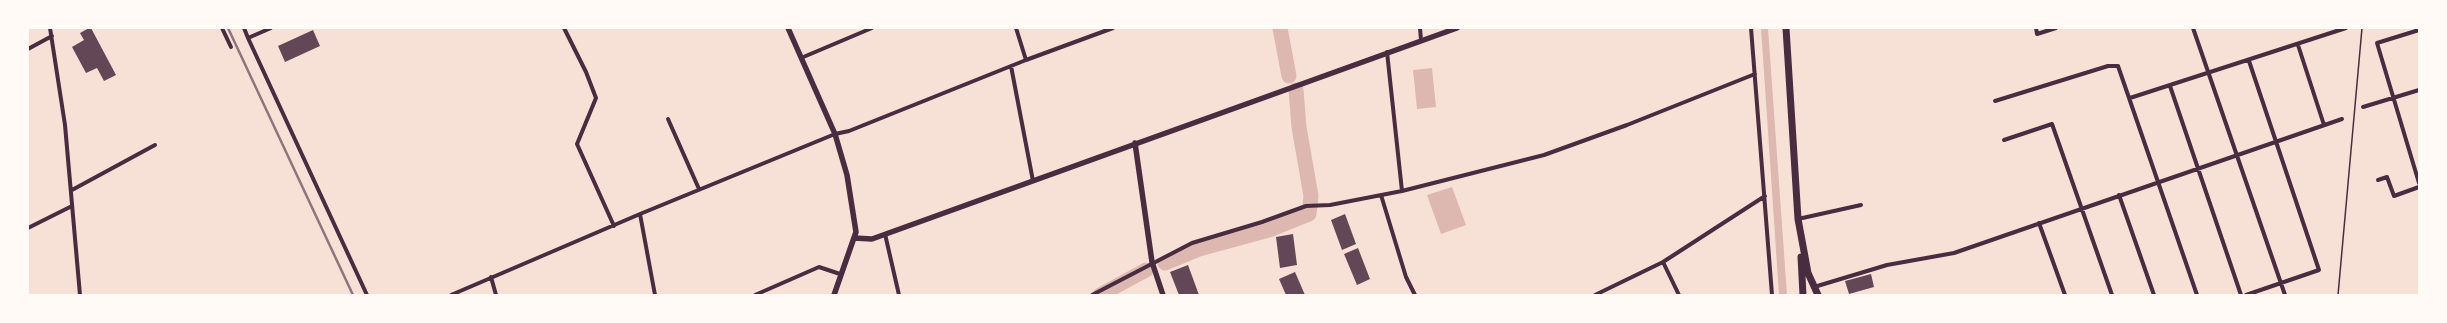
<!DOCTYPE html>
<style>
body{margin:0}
#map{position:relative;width:2447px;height:323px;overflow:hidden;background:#f7e1d7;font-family:"Nunito Sans",sans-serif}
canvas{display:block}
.frame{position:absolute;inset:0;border:29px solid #fffaf5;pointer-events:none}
</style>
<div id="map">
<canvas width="2447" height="323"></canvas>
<div class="frame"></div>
</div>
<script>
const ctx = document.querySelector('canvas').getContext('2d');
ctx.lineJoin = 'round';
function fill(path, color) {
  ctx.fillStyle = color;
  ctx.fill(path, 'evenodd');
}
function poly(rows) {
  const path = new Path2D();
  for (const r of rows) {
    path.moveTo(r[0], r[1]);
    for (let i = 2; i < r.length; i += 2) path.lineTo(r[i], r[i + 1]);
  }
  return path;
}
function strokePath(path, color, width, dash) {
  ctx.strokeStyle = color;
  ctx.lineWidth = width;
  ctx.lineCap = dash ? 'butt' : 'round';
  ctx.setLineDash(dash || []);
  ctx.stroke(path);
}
fill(poly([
 [1761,28,1768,28,1787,295,1779,295],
 [1432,68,1436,107,1417,109,1413,70],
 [1452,187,1466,225,1441,234,1427,195]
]), '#dcb8b0');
strokePath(poly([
 [1280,28,1289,76],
 [1165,263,1199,249,1269,230,1309,214,1311,196,1299,127,1296,90],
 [1100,295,1146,270]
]), '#dcb8b0', 15);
fill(poly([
 [89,28,91,28,116,75,104,81,97,68,86,73,72,47,84,40,80,33],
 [313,30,320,46,285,62,278,46],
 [1345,214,1356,244,1342,250,1331,220],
 [1293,234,1297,265,1280,268,1276,237],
 [1358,248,1370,279,1357,285,1344,254],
 [1188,265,1199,295,1179,295,1170,272],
 [1295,272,1305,295,1286,295,1279,279],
 [1871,274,1874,287,1849,294,1845,281]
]), '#644757');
strokePath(poly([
 [2338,295,2362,28]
]), '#4a2c40', 1.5);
strokePath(poly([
 [50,28,65,125,80,295],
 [222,28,231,47],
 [244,28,248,38,271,28],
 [564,28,586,72,596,98,577,144,614,226],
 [1016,28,1026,60],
 [1420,28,1421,40],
 [1751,28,1772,295],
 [2036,28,2037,34,2056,28],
 [2193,28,2285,295],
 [2419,30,2377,43,2419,183],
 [248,38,367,295],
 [2298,45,2324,125],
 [28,49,52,36],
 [1387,52,1402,191],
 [801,58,872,28],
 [1011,66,1033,181],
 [2170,86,2241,295],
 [2130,98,2346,28],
 [1995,101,2108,66,2118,66,2197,295],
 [2363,107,2419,90],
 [668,119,699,189],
 [2004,140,2052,124,2112,295],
 [2378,180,2387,177,2394,196,2419,187],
 [72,190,155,145],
 [1381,195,1406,277,1415,295],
 [2119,195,2154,295],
 [640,214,655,295],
 [1798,219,1861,205],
 [2039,223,2065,295],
 [28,228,72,206],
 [885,234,899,295],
 [1663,262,1679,295],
 [491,277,496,295],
 [1814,287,1887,265,1954,253,2342,119],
 [451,295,640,214,835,134,849,131,1026,60,1113,28],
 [755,295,819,267,840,274],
 [1092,295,1192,243,1262,222,1306,206,1330,205,1402,191,1544,155,1627,125,1755,74],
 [1595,295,1663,262,1765,196],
 [2246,295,2319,270,2249,61]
]), '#4a2c40', 4);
strokePath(poly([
 [788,28,835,134,847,175,856,232,834,295],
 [1135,143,1152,262,1163,295],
 [854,238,872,239,1457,28]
]), '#4a2c40', 5.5);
strokePath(poly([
 [1786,28,1798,219,1808,273,1818,295],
 [1801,257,1803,295]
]), '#4a2c40', 7);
strokePath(poly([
 [228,28,353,295]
]), '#8f747c', 2.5);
</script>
